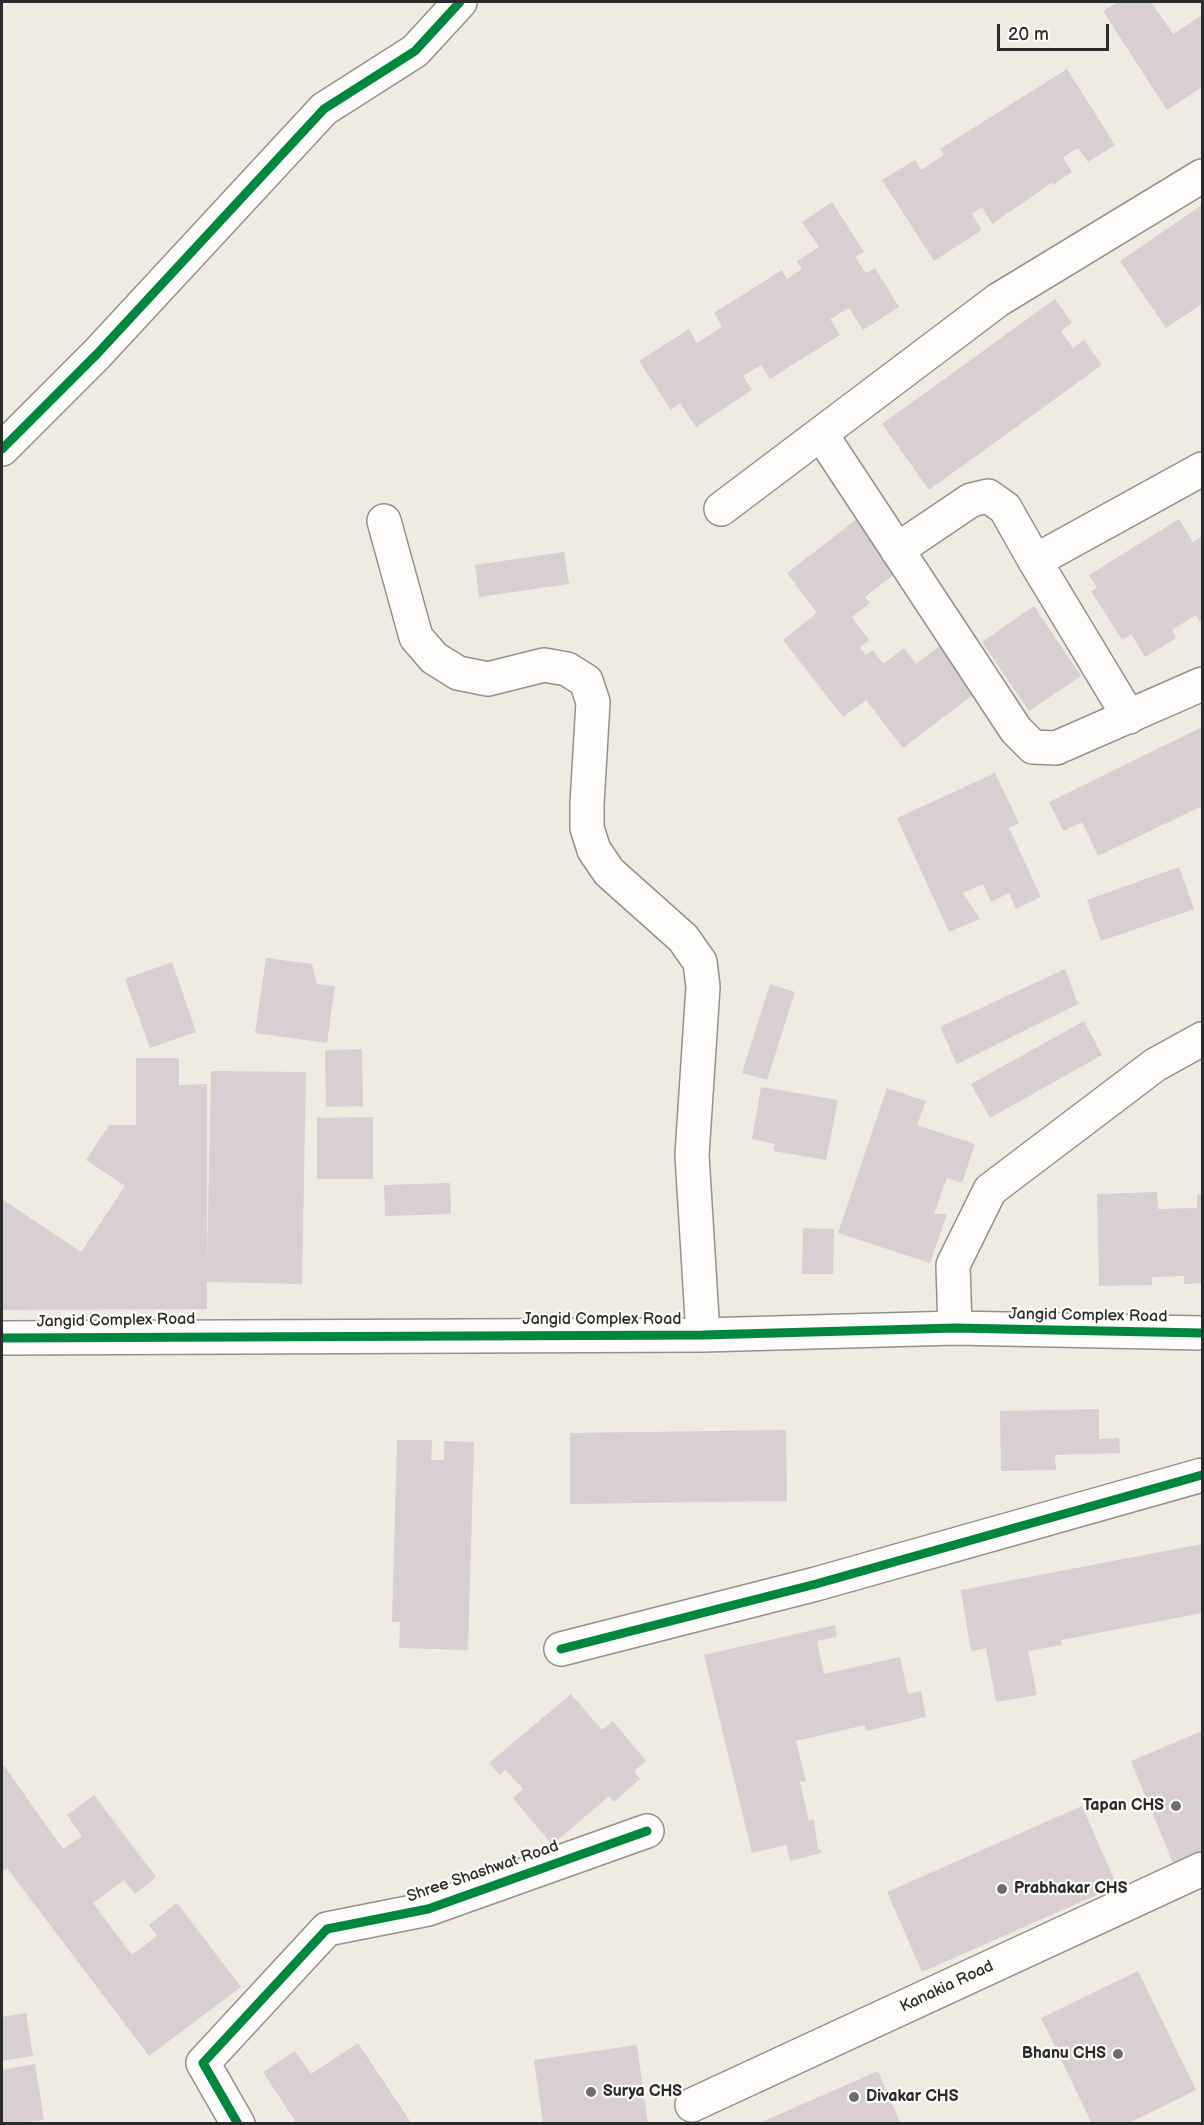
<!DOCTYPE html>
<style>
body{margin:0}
#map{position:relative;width:1204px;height:2125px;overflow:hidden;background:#f0ebe0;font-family:"Balsamiq Sans",sans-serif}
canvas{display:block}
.frame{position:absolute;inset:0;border:3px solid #2b2b2b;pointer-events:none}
.scale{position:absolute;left:997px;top:24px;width:112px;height:27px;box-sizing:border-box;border:3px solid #2b2b2b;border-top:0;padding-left:8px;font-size:18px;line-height:21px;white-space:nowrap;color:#2b2b2b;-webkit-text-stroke:4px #fdfcf7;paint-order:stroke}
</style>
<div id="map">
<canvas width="1204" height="2125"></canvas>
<div class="frame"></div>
<div class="scale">20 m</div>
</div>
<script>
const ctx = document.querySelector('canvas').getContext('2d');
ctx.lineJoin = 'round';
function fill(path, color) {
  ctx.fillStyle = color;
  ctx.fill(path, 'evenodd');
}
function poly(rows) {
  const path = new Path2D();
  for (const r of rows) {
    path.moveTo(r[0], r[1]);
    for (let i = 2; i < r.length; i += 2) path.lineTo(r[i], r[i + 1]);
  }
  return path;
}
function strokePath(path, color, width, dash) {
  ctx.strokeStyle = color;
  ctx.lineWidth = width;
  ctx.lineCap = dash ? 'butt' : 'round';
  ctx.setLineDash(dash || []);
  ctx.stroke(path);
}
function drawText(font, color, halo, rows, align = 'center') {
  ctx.font = font + ' "Balsamiq Sans",sans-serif';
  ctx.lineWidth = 4.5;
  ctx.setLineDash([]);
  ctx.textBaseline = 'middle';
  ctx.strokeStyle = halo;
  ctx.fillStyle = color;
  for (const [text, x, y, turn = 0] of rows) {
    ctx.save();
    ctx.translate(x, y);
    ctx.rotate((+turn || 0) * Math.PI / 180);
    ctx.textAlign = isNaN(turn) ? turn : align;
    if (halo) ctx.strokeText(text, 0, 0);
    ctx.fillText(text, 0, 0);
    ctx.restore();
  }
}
fill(poly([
 [1118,2,1151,2,1173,34,1202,15,1202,87,1167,110,1103,11],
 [1067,69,1115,145,1088,162,1078,148,1063,157,1072,172,1053,185,1053,182,992,224,982,207,972,214,982,230,934,261,882,180,915,160,921,170,944,155,940,149],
 [832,202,864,252,855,257,866,273,875,268,899,307,863,330,849,308,830,319,840,335,770,379,761,365,743,376,752,390,696,427,680,403,671,410,639,361,689,329,697,343,722,327,714,313,782,270,787,279,802,269,797,261,819,247,802,222],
 [1202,205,1202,304,1166,328,1120,261],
 [1055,299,1072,323,1061,331,1073,348,1084,340,1102,365,929,490,882,424],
 [857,519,897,572,865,597,870,603,852,617,869,640,860,648,866,655,873,650,883,664,904,648,916,664,942,644,978,691,903,748,866,700,843,717,783,640,817,613,787,573],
 [1179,519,1193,542,1201,537,1202,540,1202,621,1200,622,1196,615,1172,630,1176,638,1145,657,1131,634,1122,640,1091,591,1097,588,1089,575],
 [564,552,569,584,479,597,475,565],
 [1034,606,1081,676,1029,711,982,642],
 [1202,727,1202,806,1098,856,1082,822,1063,831,1049,802],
 [995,773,1019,823,1009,828,1041,897,1016,909,1009,893,991,902,983,884,963,893,980,919,949,932,897,818],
 [1179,867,1194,909,1101,941,1087,900],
 [266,958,312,964,317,984,335,986,327,1043,255,1033],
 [172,962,196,1032,150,1048,125,979],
 [1065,969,1078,1004,957,1064,940,1027],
 [770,984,795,992,767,1080,742,1073],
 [1084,1021,1102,1055,990,1118,971,1084],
 [362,1049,363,1106,326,1107,325,1050],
 [136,1058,179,1058,179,1085,207,1084,207,1263,211,1071,306,1072,302,1284,207,1282,207,1309,2,1310,2,1199,81,1252,125,1186,86,1160,109,1125,136,1125],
 [761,1087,838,1100,826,1160,773,1151,775,1144,752,1139],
 [887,1088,926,1101,917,1125,975,1144,962,1183,947,1178,934,1214,947,1214,930,1263,838,1233],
 [373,1117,373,1179,317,1179,317,1118],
 [450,1183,451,1214,385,1216,384,1185],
 [1157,1192,1158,1209,1197,1208,1197,1194,1202,1194,1202,1283,1184,1284,1184,1276,1152,1277,1152,1285,1099,1286,1097,1194],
 [803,1228,834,1229,833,1274,802,1274],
 [1099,1409,1099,1439,1119,1438,1120,1453,1055,1455,1056,1470,1001,1471,1000,1411],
 [786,1430,787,1501,570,1504,570,1433],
 [397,1440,432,1440,431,1460,444,1460,444,1441,474,1442,468,1650,399,1648,400,1622,392,1622],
 [1202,1544,1202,1613,1061,1640,1062,1645,1028,1651,1037,1695,996,1702,986,1648,971,1651,961,1590],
 [835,1625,837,1637,817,1641,824,1674,900,1657,908,1694,921,1691,926,1717,866,1731,865,1725,796,1741,806,1781,800,1782,809,1821,814,1819,818,1850,821,1849,821,1853,790,1861,786,1845,752,1853,704,1655],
 [571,1694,602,1730,613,1721,646,1761,634,1771,640,1779,614,1802,609,1796,552,1845,513,1798,523,1789,505,1769,500,1775,489,1763],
 [1202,1731,1202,1851,1173,1863,1131,1761],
 [2,1763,63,1849,82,1836,67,1815,94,1795,156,1877,135,1894,124,1880,93,1903,132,1955,157,1936,149,1925,177,1903,241,1987,149,2056,7,1868,2,1872],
 [1082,1806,1117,1886,922,1972,887,1892],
 [1138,1971,1196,2090,1127,2124,1092,2124,1041,2018],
 [26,2013,33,2056,2,2061,2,2017],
 [358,2043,412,2124,297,2124,263,2072,295,2051,311,2074],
 [637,2045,648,2124,543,2124,534,2060],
 [35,2064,44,2120,2,2124,2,2070],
 [878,2071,901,2124,757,2124]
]), '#d9ced1');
const minor = poly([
 [821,434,1016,730,1033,747,1056,748,1202,684],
 [2,449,97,354,324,109,415,51,460,2],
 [721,509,998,300,1202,176],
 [384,521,416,637,434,658,458,673,488,679,544,665,567,669,586,681,593,702,587,804,587,828,594,850,609,872,683,938,700,962,703,987,692,1155,703,1335],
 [897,550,971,500,988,496,1005,508,1035,561],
 [1129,717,1035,561,1202,469],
 [955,1328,953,1265,990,1190,1155,1065,1202,1039],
 [2,1338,703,1335,955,1328,1202,1333],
 [561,1649,816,1584,1202,1475],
 [692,2105,1202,1869],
 [238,2124,203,2063,327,1929,428,1909,647,1831]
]);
strokePath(minor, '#94918b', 36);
strokePath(minor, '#fdfcfa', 33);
strokePath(poly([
 [2,449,97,354,324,109,415,51,460,2],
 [2,1338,703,1335,955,1328,1202,1333],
 [561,1649,816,1584,1202,1475],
 [238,2124,203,2063,327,1929,428,1909,647,1831]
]), '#00873e', 9);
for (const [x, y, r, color] of [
 [1176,1806,6,"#706e6a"],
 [1002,1889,6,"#706e6a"],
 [1118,2054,6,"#706e6a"],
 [591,2092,6,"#706e6a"],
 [854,2097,6,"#706e6a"]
]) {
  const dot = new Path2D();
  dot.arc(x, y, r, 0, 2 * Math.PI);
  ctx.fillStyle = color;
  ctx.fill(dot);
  strokePath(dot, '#fdfcf7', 2);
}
drawText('16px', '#2b2b2b', '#fdfcf7', [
 ["Jangid Complex Road",1088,1316,1],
 ["Jangid Complex Road",602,1320],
 ["Jangid Complex Road",116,1321,-1],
 ["Shree Shashwat Road",483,1872,-19],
 ["Kanakia Road",947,1987,-25]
]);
drawText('bold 16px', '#2b2b2b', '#fdfcf7', [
 ["Tapan CHS",1164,1806,"right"],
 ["Prabhakar CHS",1014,1889],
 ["Bhanu CHS",1106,2054,"right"],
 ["Surya CHS",603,2092],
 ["Divakar CHS",866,2097]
], 'left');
</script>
